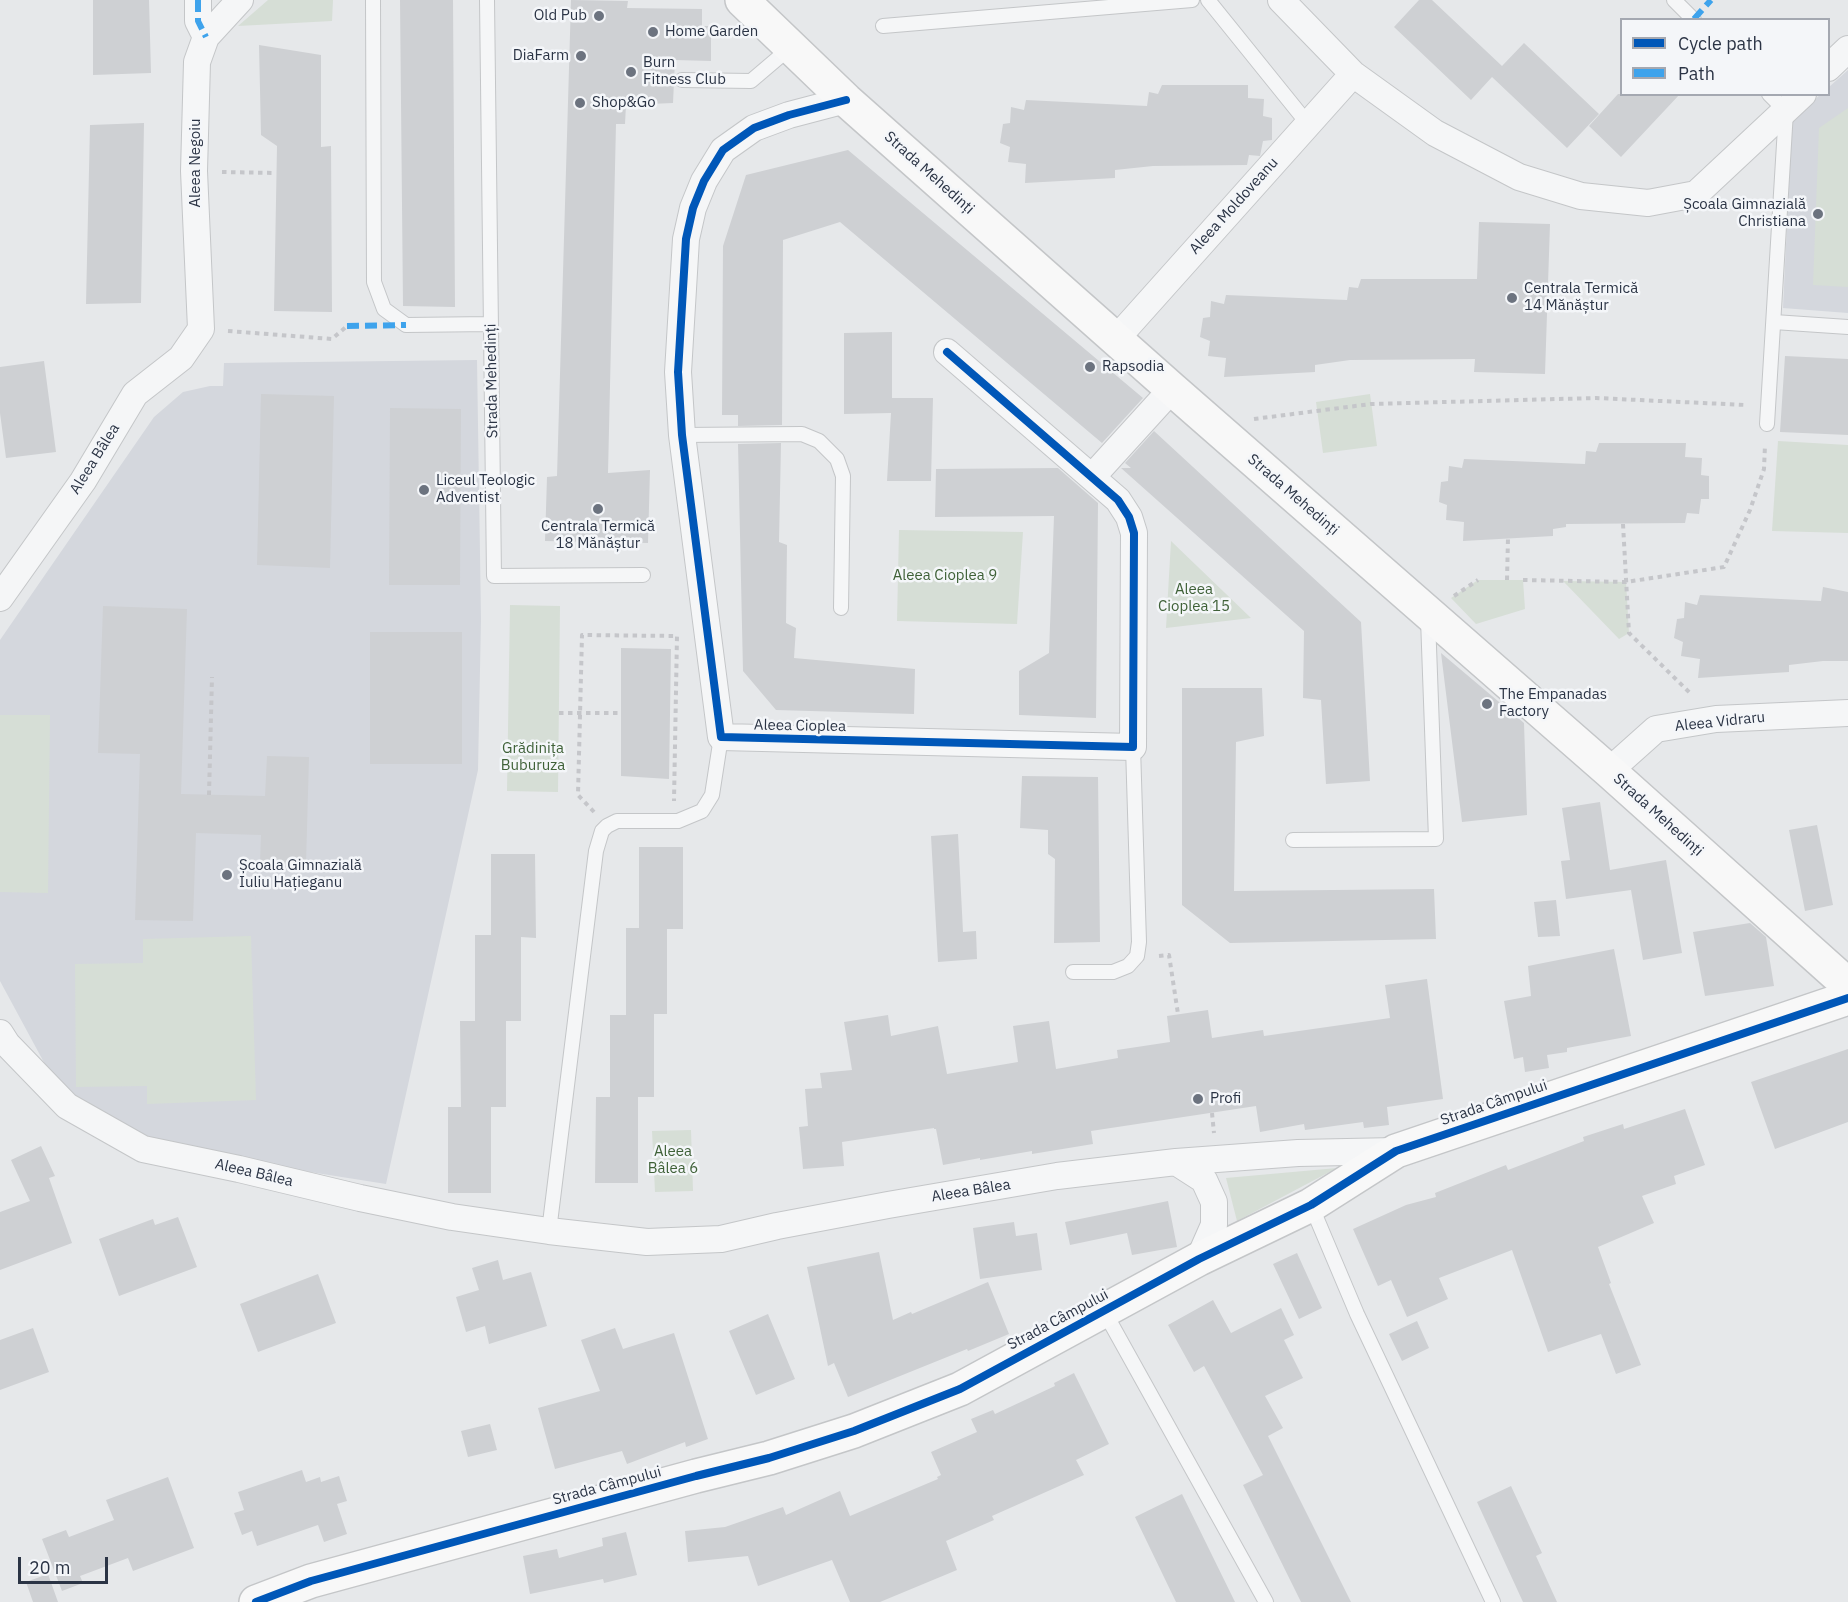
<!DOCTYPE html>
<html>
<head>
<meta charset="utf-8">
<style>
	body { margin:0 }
	#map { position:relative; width:1848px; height:1602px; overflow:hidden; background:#e6e8ea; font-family:"IBM Plex Sans",sans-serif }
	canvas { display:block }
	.legend { position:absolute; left:1620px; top:18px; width:210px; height:78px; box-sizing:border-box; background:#f4f6f9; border:2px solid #a4a8b1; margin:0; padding:8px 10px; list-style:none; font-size:18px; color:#2b3445 }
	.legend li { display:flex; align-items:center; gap:12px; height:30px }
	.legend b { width:30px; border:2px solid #a4a8b1 }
	.scale { position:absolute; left:18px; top:1557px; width:90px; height:27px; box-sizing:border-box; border:3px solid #2b3445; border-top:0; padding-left:8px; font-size:18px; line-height:21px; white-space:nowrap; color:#2b3445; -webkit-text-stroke:4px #f4f6f9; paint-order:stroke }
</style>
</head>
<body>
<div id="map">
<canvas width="1848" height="1602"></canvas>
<ul class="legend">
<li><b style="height:8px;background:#0057b8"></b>Cycle path</li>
<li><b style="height:8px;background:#3ea3ec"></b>Path</li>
</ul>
<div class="scale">20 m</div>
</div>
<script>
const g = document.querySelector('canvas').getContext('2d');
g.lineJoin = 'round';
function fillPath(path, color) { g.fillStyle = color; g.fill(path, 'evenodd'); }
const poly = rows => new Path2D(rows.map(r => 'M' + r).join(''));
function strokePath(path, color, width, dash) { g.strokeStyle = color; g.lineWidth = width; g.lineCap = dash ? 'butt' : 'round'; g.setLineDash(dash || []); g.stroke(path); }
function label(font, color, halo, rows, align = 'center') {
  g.font = font + ' "IBM Plex Sans",sans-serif'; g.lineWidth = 5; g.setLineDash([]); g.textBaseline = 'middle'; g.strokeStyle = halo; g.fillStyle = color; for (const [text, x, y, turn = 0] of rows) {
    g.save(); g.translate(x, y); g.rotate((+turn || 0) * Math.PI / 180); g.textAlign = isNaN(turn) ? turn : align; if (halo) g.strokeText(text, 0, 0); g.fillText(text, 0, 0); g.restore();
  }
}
const built = poly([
	[1848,70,1848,313,1783,308,1792,119,1820,95,1828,94,1829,87],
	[477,360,481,619,478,770,386,1184,152,1147,79,1099,47,1068,0,981,0,640,154,417,183,392,210,386,223,386,224,363]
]);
const green = poly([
	[268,0,333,0,332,21,238,26],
	[1848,108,1848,287,1813,285,1819,128],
	[1370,394,1377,446,1323,453,1316,402],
	[1778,441,1848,445,1848,533,1772,531],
	[899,530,1023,532,1017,624,897,621],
	[1171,541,1251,618,1166,628],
	[1478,580,1523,580,1525,609,1476,624,1451,598],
	[1563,581,1626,582,1629,633,1619,639],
	[510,605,560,606,558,792,507,791],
	[0,715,50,715,48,893,0,892],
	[251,936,256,1100,147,1104,147,1086,76,1087,75,964,143,963,143,939],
	[691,1130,693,1191,655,1192,652,1131],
	[1337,1168,1237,1221,1226,1178]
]);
const building = poly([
	[93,0,149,0,151,73,93,75],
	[400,0,453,0,455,307,403,306],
	[571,0,628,1,627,8,702,9,702,26,711,26,711,61,675,60,673,103,626,105,625,124,616,124,608,473,650,470,648,543,545,541,547,477,557,476],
	[1419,0,1432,0,1502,66,1524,43,1599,114,1567,148,1492,77,1471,100,1394,27],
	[259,45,321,55,321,147,331,146,332,312,274,311,277,146,261,135],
	[1162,85,1248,85,1248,98,1264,99,1263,116,1272,118,1272,140,1263,141,1260,156,1249,155,1247,165,1153,166,1115,170,1115,178,1025,183,1026,164,1008,162,1010,147,1000,143,1003,124,1010,123,1011,107,1024,110,1026,100,1147,106,1149,92,1158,94],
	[1618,94,1680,94,1621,157,1589,126],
	[144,123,141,303,86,304,90,125],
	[848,150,1143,398,1102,443,840,222,783,240,782,425,738,426,738,415,722,415,723,246,746,175],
	[1479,222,1550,224,1545,374,1474,372,1475,359,1350,360,1315,365,1315,372,1224,377,1226,358,1208,356,1210,341,1200,337,1203,318,1210,317,1211,301,1224,304,1226,295,1347,300,1349,287,1358,288,1361,279,1477,279],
	[892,332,892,406,892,398,933,398,931,481,887,481,891,413,844,414,844,333],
	[1785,356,1848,359,1848,435,1780,432],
	[44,361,56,452,6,458,0,413,0,367],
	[261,394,334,396,330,568,257,565],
	[390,408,461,409,460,585,389,585],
	[1154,431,1361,622,1370,781,1326,784,1321,700,1303,698,1304,631,1121,468,1131,468,1125,463],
	[781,443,779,542,787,545,786,623,796,628,794,658,915,669,914,714,776,710,743,671,738,444],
	[1599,443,1686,443,1685,457,1702,458,1701,475,1709,476,1709,499,1701,499,1699,514,1687,513,1685,523,1566,524,1566,527,1553,529,1553,536,1463,541,1464,522,1446,520,1447,505,1439,502,1441,482,1448,481,1449,466,1462,468,1464,459,1585,464,1586,451,1596,452],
	[1058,468,1098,503,1096,718,1019,715,1019,671,1049,653,1054,516,935,517,936,469],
	[1823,587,1848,592,1848,661,1823,661,1789,665,1789,672,1698,678,1700,659,1681,656,1683,642,1674,638,1677,619,1684,618,1685,602,1697,605,1700,595,1821,601],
	[103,606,187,609,181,794,265,796,267,756,309,757,306,864,260,863,261,835,196,833,193,921,135,920,140,754,98,753],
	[370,632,462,632,462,764,370,764],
	[621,648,671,649,669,779,621,776],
	[1441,653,1524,723,1527,815,1462,822],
	[1182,688,1262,688,1264,736,1236,742,1234,891,1434,889,1436,939,1230,943,1182,905],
	[1022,776,1098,777,1100,942,1054,943,1055,859,1048,854,1048,830,1020,828],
	[1600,802,1610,870,1666,860,1682,953,1643,960,1631,890,1566,899,1561,861,1570,860,1562,808],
	[1817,825,1833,905,1805,911,1789,830],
	[958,834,963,932,976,931,977,959,938,962,931,836],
	[639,847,683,847,683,929,667,929,667,1014,654,1014,654,1097,638,1097,638,1183,595,1183,596,1097,610,1097,610,1015,626,1015,626,928,639,928],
	[491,854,535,854,536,938,521,937,521,1021,506,1021,506,1107,491,1107,491,1193,448,1193,448,1107,461,1107,460,1021,475,1021,475,935,491,935],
	[1556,900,1560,936,1538,937,1534,902],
	[1750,923,1766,937,1774,986,1705,996,1693,932],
	[1614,949,1631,1036,1567,1048,1567,1052,1547,1055,1549,1068,1525,1072,1523,1057,1514,1059,1504,1001,1531,996,1528,966],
	[1427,979,1443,1099,1387,1107,1389,1125,1364,1128,1363,1122,1305,1130,1304,1124,1260,1132,1256,1106,1091,1131,1093,1144,1032,1154,1032,1151,980,1160,980,1158,943,1165,936,1129,934,1129,934,1128,842,1142,844,1166,803,1169,799,1127,808,1126,805,1089,822,1088,820,1073,852,1070,844,1022,888,1015,891,1036,938,1026,947,1074,1018,1062,1013,1026,1049,1021,1056,1069,1118,1058,1117,1050,1170,1042,1167,1016,1208,1010,1212,1038,1263,1030,1264,1036,1390,1018,1385,985],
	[1848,1049,1848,1122,1775,1149,1751,1082],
	[1685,1109,1705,1165,1674,1176,1676,1184,1642,1196,1654,1223,1598,1247,1611,1283,1609,1284,1641,1365,1616,1374,1601,1334,1548,1352,1512,1250,1439,1278,1448,1299,1407,1317,1391,1280,1378,1286,1353,1229,1406,1205,1436,1197,1435,1193,1506,1165,1508,1170,1584,1141,1583,1137,1623,1124,1624,1129],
	[41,1146,55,1176,49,1178,72,1243,0,1270,0,1212,30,1201,11,1160],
	[1168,1201,1177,1247,1132,1255,1127,1233,1070,1245,1065,1222],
	[178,1217,197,1267,119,1296,99,1239,153,1219,155,1225],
	[1014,1222,1016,1236,1037,1233,1042,1270,980,1279,973,1228],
	[879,1252,893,1320,911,1312,912,1314,988,1282,1009,1334,968,1351,967,1349,848,1397,834,1363,828,1366,807,1267],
	[1297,1253,1322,1308,1299,1319,1273,1264],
	[498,1260,503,1280,531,1272,547,1326,489,1344,485,1326,466,1332,456,1297,479,1290,472,1268],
	[318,1274,336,1323,258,1352,240,1304],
	[1213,1300,1231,1333,1281,1308,1294,1335,1284,1340,1303,1378,1265,1396,1283,1428,1268,1436,1351,1602,1301,1602,1243,1485,1263,1475,1204,1366,1194,1372,1168,1325],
	[768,1314,795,1379,756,1395,729,1331],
	[1417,1321,1429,1348,1402,1361,1389,1334],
	[33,1328,49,1372,0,1390,0,1340],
	[615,1328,623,1349,674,1333,708,1439,686,1447,685,1442,627,1464,622,1451,555,1469,538,1408,600,1391,581,1340],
	[1074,1373,1109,1444,1076,1460,1084,1475,992,1516,994,1520,946,1541,957,1570,880,1602,850,1602,832,1560,758,1586,748,1556,688,1562,685,1531,725,1527,783,1507,786,1515,840,1491,850,1516,938,1479,937,1477,941,1475,931,1452,977,1432,971,1419,993,1410,995,1414,1055,1386,1054,1383],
	[490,1424,497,1450,468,1457,461,1431],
	[302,1470,306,1482,320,1477,321,1482,339,1476,347,1501,337,1504,347,1534,324,1542,318,1525,257,1546,252,1531,242,1535,234,1513,244,1510,238,1492],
	[168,1477,194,1548,133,1571,128,1558,80,1576,83,1583,62,1591,42,1539,66,1530,69,1537,114,1520,106,1500],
	[1511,1486,1542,1553,1536,1556,1557,1602,1523,1602,1477,1502],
	[1182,1494,1235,1602,1176,1602,1135,1517],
	[626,1532,637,1575,604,1583,603,1579,530,1594,523,1556,557,1549,559,1558,603,1546,602,1538],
	[48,1574,58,1602,33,1602,26,1582]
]);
const path = poly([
	[222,172,275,173],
	[228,331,332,339,347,326],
	[1254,419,1371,404,1596,398,1746,405],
	[1623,524,1629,633,1692,695],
	[1507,580,1508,538],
	[1523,580,1626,582,1724,567,1750,510,1764,469,1765,445],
	[1454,596,1478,580],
	[559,713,621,713],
	[209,795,212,677],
	[594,812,578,795,582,635,677,636,674,801],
	[1159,956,1169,955,1178,1014],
	[1212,1113,1214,1133]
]);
const lane = poly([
	[373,0,374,282,384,309,406,325,491,324],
	[487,0,494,576,643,575],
	[1208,0,1308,124],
	[1674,0,1694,20],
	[883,26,1192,0],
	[682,80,751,81,791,47],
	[1774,322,1848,327],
	[1767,424,1786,111,1769,94],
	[682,435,802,434,819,441,837,459,843,476,841,608],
	[1293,840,1436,839,1428,619],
	[1073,972,1113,972,1128,966,1137,956,1139,942,1133,747],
	[1311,1205,1357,1314,1493,1602],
	[549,1231,596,851,602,831,607,826,617,821,678,821,702,811,712,795,721,737],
	[1104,1311,1266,1602]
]);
const street = poly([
	[198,0,198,21,206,37],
	[1281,0,1353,74,1435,133,1519,177,1581,196,1648,203,1696,194,1803,94],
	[1828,68,1848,49],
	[846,100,789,115,754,128,723,150,704,181,693,208,686,239,678,372,682,435,721,737,1133,747,1134,533,1129,517,1118,500,947,352],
	[1116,339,1353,74],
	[1092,477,1172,389],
	[0,598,83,481,135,394,181,358,201,329,194,171,197,62,206,37,240,0],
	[1609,771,1656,729,1716,719,1848,713],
	[0,1033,7,1044,67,1106,143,1149,239,1169,360,1198,452,1217,549,1231,647,1242,721,1239,777,1226,888,1205,1057,1176,1176,1162,1298,1153,1396,1151],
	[1176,1162,1204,1180,1214,1202,1214,1225,1199,1259]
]);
const secondary = poly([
	[742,0,846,100,1172,389,1609,771,1848,985],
	[256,1602,311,1581,696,1476,769,1458,854,1431,960,1389,1199,1259,1311,1205,1396,1151,1848,998]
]);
const quiet = poly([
	[198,0,198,21,206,37],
	[1694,19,1711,0],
	[347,326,406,325]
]);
const cycleway = poly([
	[846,100,789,115,754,128,723,150,704,181,693,208,686,239,678,372,682,435,721,737,1133,747,1134,533,1129,517,1118,500,947,352],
	[256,1602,311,1581,696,1476,769,1458,854,1431,960,1389,1199,1259,1311,1205,1396,1151,1848,998]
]);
const markers = [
	[599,16,6,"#6c737f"],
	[653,32,6,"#6c737f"],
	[581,56,6,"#6c737f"],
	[631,72,6,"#6c737f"],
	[580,103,6,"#6c737f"],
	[1818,214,6,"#6c737f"],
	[1512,298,6,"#6c737f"],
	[1090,367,6,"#6c737f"],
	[424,490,6,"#6c737f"],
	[598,509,6,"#6c737f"],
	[1487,704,6,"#6c737f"],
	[227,875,6,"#6c737f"],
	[1198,1099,6,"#6c737f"]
];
const poiNames = [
	["Old Pub",587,16,"right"],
	["Home Garden",665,32],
	["DiaFarm",569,56,"right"],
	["Burn",643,63],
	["Fitness Club",643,80],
	["Shop&Go",592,103],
	["Școala Gimnazială",1806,205,"right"],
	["Christiana",1806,222,"right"],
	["Centrala Termică",1524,289],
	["14 Mănăștur",1524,306],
	["Rapsodia",1102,367],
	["Liceul Teologic",436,481],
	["Adventist",436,498],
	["Centrala Termică",598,527,"center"],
	["18 Mănăștur",598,544,"center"],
	["The Empanadas",1499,695],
	["Factory",1499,712],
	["Școala Gimnazială",239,866],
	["Iuliu Hațieganu",239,883],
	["Profi",1210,1099]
];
const streetNames = [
	["Aleea Negoiu",196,163,-90],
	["Strada Mehedinți",929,173,42],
	["Aleea Moldoveanu",1234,206,-48],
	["Strada Mehedinți",492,381,-91],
	["Aleea Bâlea",95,459,-58],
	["Strada Mehedinți",1293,495,41],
	["Aleea Vidraru",1720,722,-6],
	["Aleea Cioplea",800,726,1],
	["Strada Mehedinți",1658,815,42],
	["Strada Câmpului",1494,1103,-19],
	["Aleea Bâlea",254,1173,13],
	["Aleea Bâlea",971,1191,-9],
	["Strada Câmpului",1058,1320,-28],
	["Strada Câmpului",607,1486,-15]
];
const parkNames = [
	["Aleea Cioplea 9",945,576],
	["Aleea",1194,590],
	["Cioplea 15",1194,607],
	["Grădinița",533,749],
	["Buburuza",533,766],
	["Aleea",673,1152],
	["Bâlea 6",673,1169]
];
fillPath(built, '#d4d7dd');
fillPath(green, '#d6ded6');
fillPath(building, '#ced0d3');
strokePath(lane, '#c4c6c8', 16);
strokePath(street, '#c4c6c8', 28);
strokePath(secondary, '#c4c6c8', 36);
strokePath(path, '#c5c6ca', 4, [4.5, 4.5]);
strokePath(lane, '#f5f6f7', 14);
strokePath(street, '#f5f6f7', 26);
strokePath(secondary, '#f8f8f8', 33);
strokePath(quiet, '#3ea3ec', 6, [12, 6]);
strokePath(cycleway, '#0057b8', 8);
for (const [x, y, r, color] of markers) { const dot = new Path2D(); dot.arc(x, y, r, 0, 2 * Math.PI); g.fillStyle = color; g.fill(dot); strokePath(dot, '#f4f6f9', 2); }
label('15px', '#2b3445', '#f4f6f9', poiNames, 'left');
label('15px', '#2b3445', '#f4f6f9', streetNames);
label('15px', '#3f6138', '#f4f6f9', parkNames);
</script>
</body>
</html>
